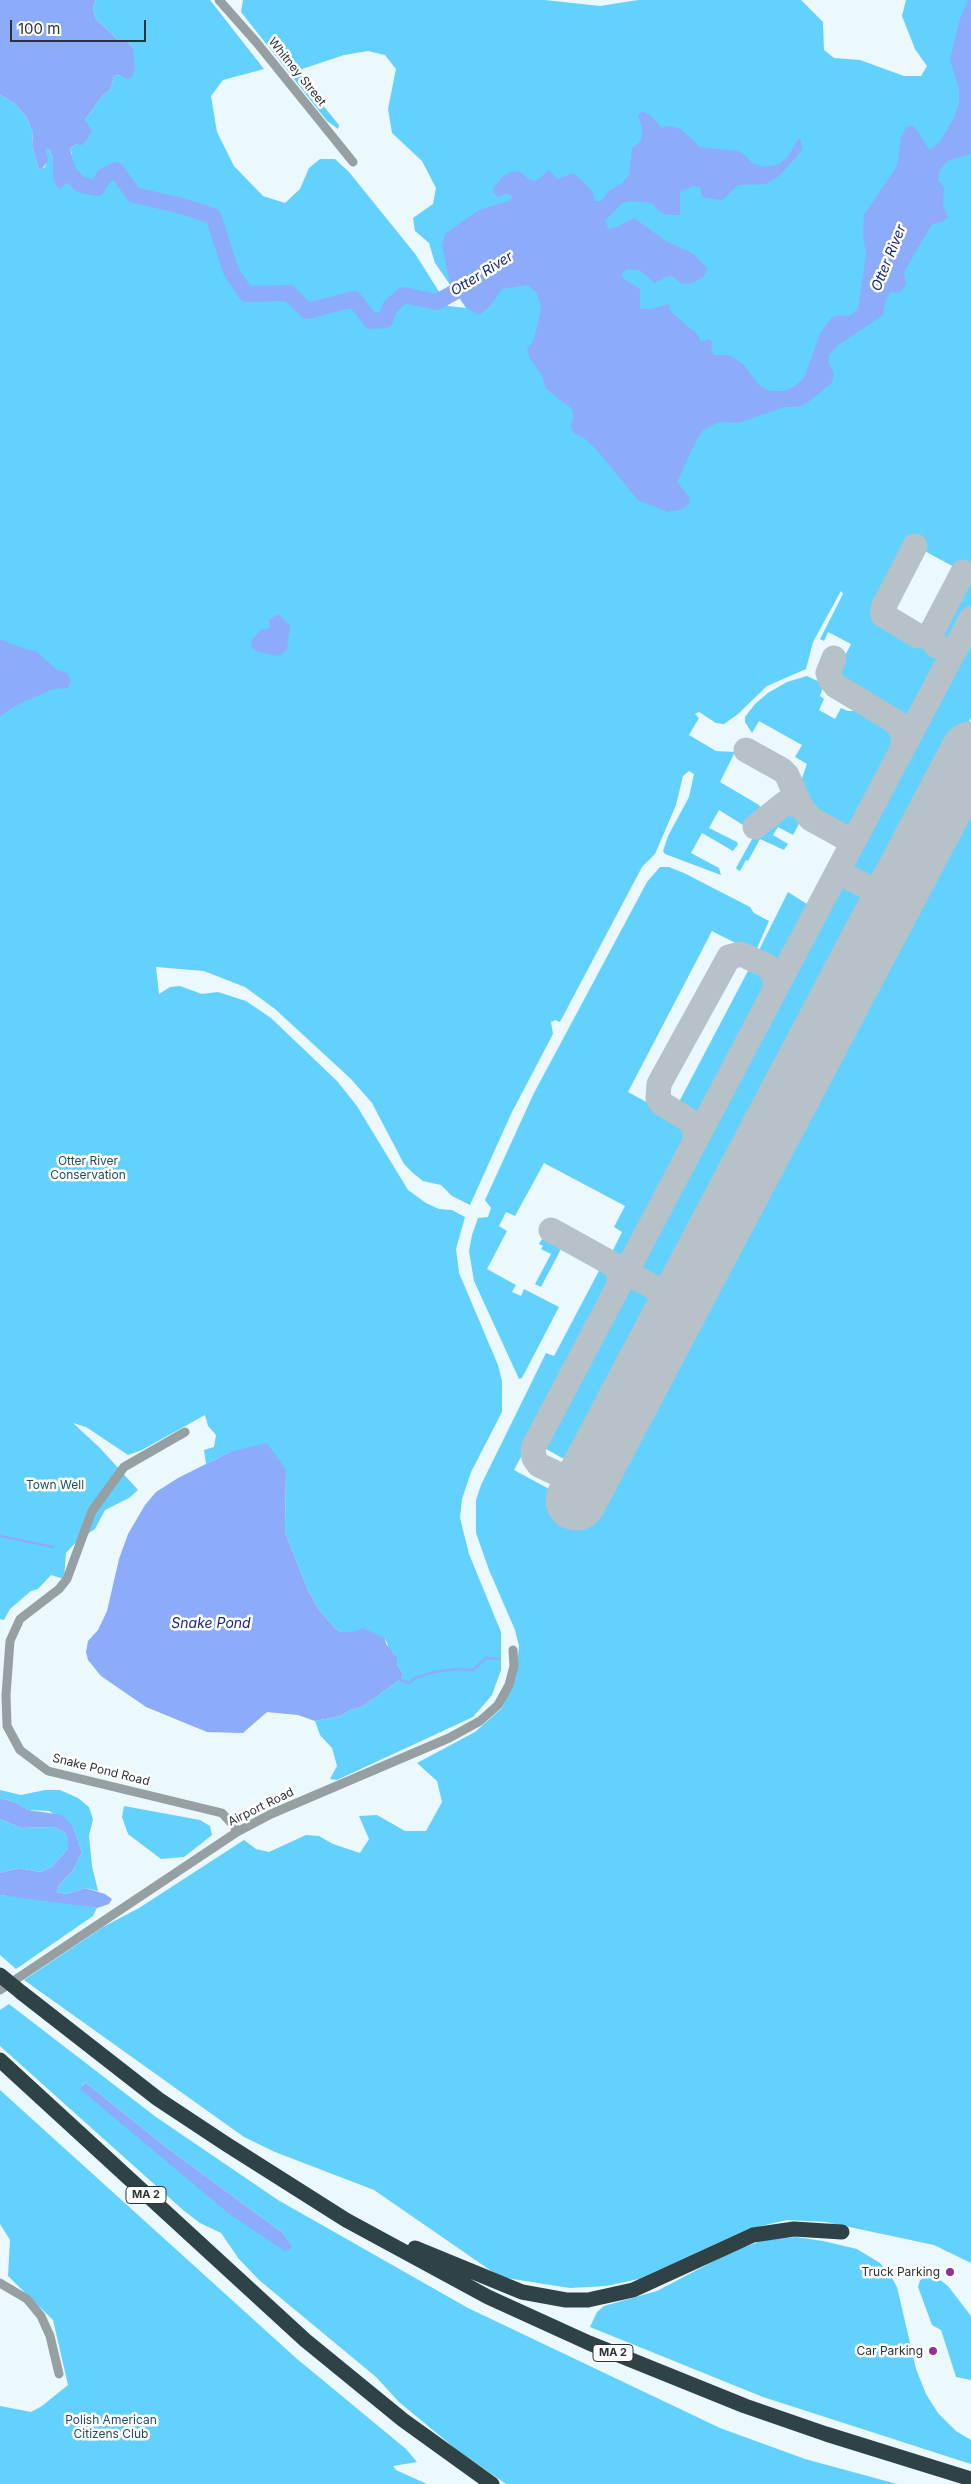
<!DOCTYPE html>
<html>
<head>
<meta charset="utf-8">
<style>
	body { margin:0 }
	#map { position:relative; width:971px; height:2484px; overflow:hidden; background:#ebf8fe; font-family:Inter,sans-serif }
	canvas { display:block }
	.scale { position:absolute; left:10px; top:20px; width:136px; height:22px; box-sizing:border-box; border:2px solid #2b3337; border-top:0; padding-left:6px; font-size:15px; line-height:18px; white-space:nowrap; color:#2b3337; -webkit-text-stroke:4px #fff; paint-order:stroke }
</style>
</head>
<body>
<div id="map">
<canvas width="971" height="2484"></canvas>
<div class="scale">100 m</div>
</div>
<script>
const g = document.querySelector('canvas').getContext('2d');
g.lineJoin = 'round';
function fillPath(path, color) { g.fillStyle = color; g.fill(path, 'evenodd'); }
const poly = rows => new Path2D(rows.map(r => 'M' + r).join(''));
function strokePath(path, color, width, dash) { g.strokeStyle = color; g.lineWidth = width; g.lineCap = dash ? 'butt' : 'round'; g.setLineDash(dash || []); g.stroke(path); }
function label(font, color, halo, rows, align = 'center') {
  g.font = font + ' Inter,sans-serif'; g.lineWidth = 5; g.setLineDash([]); g.textBaseline = 'middle'; g.strokeStyle = halo; g.fillStyle = color; for (const [text, x, y, turn = 0] of rows) {
    g.save(); g.translate(x, y); g.rotate((+turn || 0) * Math.PI / 180); g.textAlign = isNaN(turn) ? turn : align; if (halo) g.strokeText(text, 0, 0); g.fillText(text, 0, 0); g.restore();
  }
}
const green = poly([
	[96,0,210,0,264,69,223,80,211,96,217,132,234,166,263,196,285,203,300,189,309,168,320,159,335,159,349,172,416,255,448,306,466,308,435,263,429,243,415,231,413,218,433,204,436,188,422,161,392,133,388,109,396,69,385,55,368,51,344,55,299,70,307,86,339,125,338,129,327,121,241,12,243,0,545,0,600,6,638,0,801,0,823,22,824,50,834,58,860,60,904,76,921,76,927,66,915,49,902,16,906,0,971,0,971,608,963,624,948,642,938,636,945,616,967,574,910,543,879,604,877,613,885,624,923,644,940,658,934,678,915,712,910,716,896,716,855,693,841,681,838,675,839,668,851,644,828,632,824,641,820,639,843,594,841,591,813,642,806,669,767,686,738,714,724,724,716,723,699,712,695,714,699,718,689,735,716,751,735,752,720,782,759,805,764,814,748,828,719,810,709,828,737,842,738,844,733,851,702,833,691,853,719,868,721,875,665,854,663,851,668,836,689,797,694,774,689,771,683,776,676,805,655,854,642,867,560,1022,555,1020,551,1022,553,1034,512,1112,470,1205,452,1196,441,1185,423,1181,414,1174,404,1164,372,1103,351,1079,275,1009,245,987,204,971,156,967,159,994,170,987,180,986,202,994,218,992,246,1001,271,1018,337,1081,357,1106,408,1190,426,1203,439,1209,452,1210,465,1217,456,1249,459,1273,498,1365,502,1381,502,1412,471,1472,462,1499,460,1518,469,1554,501,1632,501,1670,492,1695,473,1717,337,1780,330,1779,337,1766,332,1748,320,1735,315,1721,341,1716,350,1710,362,1707,401,1679,403,1674,397,1664,394,1653,389,1649,385,1638,341,1632,336,1629,320,1611,308,1590,285,1532,286,1470,230,1452,206,1464,204,1450,214,1447,216,1435,208,1426,205,1415,142,1450,128,1455,86,1427,73,1423,100,1448,138,1490,129,1498,105,1510,95,1529,79,1539,66,1553,64,1579,51,1575,38,1589,31,1591,10,1609,4,1620,0,1619,0,95,14,103,25,115,33,132,32,146,39,170,45,167,47,161,46,150,49,149,53,158,53,178,72,154,70,148,77,144,87,126,85,120,103,95,110,90,114,76,121,75,133,48,128,42,118,40,95,18,93,7],
	[971,630,971,718,891,869,879,878,866,877,846,867],
	[807,676,824,684,820,696,824,699,819,710,835,719,841,708,848,711,869,711,892,723,899,733,899,744,860,817,842,828,806,809,800,784,807,764,795,757,802,745,759,721,752,733,745,722,745,717,755,704,768,693,787,682],
	[971,785,971,2263,934,2245,826,2222,787,2220,748,2229,639,2279,606,2286,570,2288,500,2277,374,2190,275,2152,244,2137,24,1980,103,1927,139,1908,244,1840,256,1849,269,1852,306,1835,319,1836,333,1844,360,1853,369,1839,359,1816,377,1815,405,1831,426,1831,442,1802,437,1781,417,1763,475,1732,502,1708,516,1677,519,1646,515,1630,489,1570,476,1533,476,1500,481,1485,546,1353,554,1356,601,1267,606,1269,612,1280,608,1293,514,1470,588,1510],
	[787,814,802,818,793,835,778,827,773,835,788,844,784,850,760,839,748,861,746,860,740,871,738,870,736,868,756,832],
	[660,867,669,867,684,873,750,907,754,913,769,921,755,953,712,931,628,1092,681,1121,689,1131,686,1145,629,1252,618,1258,610,1256,622,1232,614,1227,625,1206,544,1163,515,1216,506,1212,499,1226,507,1231,487,1269,516,1285,512,1292,521,1296,524,1289,559,1307,522,1378,519,1379,474,1281,469,1251,472,1235,478,1218,488,1217,491,1208,485,1200,534,1093,647,882],
	[839,881,862,895,866,904,865,918,678,1272,670,1281,662,1282,634,1269],
	[788,892,807,904,810,911,785,957,774,962,770,961,757,954],
	[754,966,768,974,769,986,767,993,707,1108,696,1114,687,1112,680,1107,680,1100,749,969],
	[542,1239,561,1249,541,1287,535,1284,551,1254,541,1249,543,1246,539,1244],
	[628,1280,653,1293,657,1298,659,1309,584,1451,572,1458,562,1458,546,1449,542,1444,543,1438],
	[0,1790,21,1795,45,1790,60,1790,78,1798,89,1807,93,1819,89,1836,92,1866,98,1891,85,1888,67,1894,57,1892,59,1885,73,1871,82,1852,73,1827,49,1811,28,1810,17,1803,0,1798],
	[124,1806,200,1820,210,1826,212,1835,184,1857,161,1859,128,1834,122,1817],
	[0,1819,21,1828,54,1827,64,1832,68,1839,68,1848,52,1867,40,1872,19,1868,0,1873],
	[0,1895,41,1899,97,1908,93,1916,16,1969,0,1955],
	[9,2004,156,2117,278,2200,468,2308,720,2428,805,2459,897,2484,506,2484,457,2450,399,2402,376,2377,259,2280,239,2259,221,2233,200,2223,183,2210,0,2046,0,2010],
	[85,2082,166,2147,283,2233,292,2248,82,2085],
	[0,2090,296,2358,406,2449,417,2462,393,2466,396,2470,427,2484,0,2484,0,2406,31,2412,42,2406,68,2385,53,2320,8,2276,10,2240,0,2224],
	[796,2237,823,2241,857,2249,880,2263,891,2276,897,2287,916,2369,926,2394,938,2413,956,2431,971,2440,971,2464,763,2397,590,2327,597,2312,604,2306,657,2291,733,2251,764,2240],
	[932,2274,948,2286,971,2316,971,2380,956,2377,941,2330,932,2325,918,2287,920,2280]
]);
const water = poly([
	[0,0,96,0,93,7,95,18,118,40,128,42,133,48,135,70,131,78,127,79,121,75,114,76,110,90,103,95,85,120,92,131,83,145,77,144,70,148,74,165,69,180,60,189,57,187,53,178,53,158,49,149,46,150,48,161,42,169,39,170,32,146,33,132,25,115,14,103,0,95],
	[968,0,971,0,971,154,947,161,939,172,938,180,944,187,943,206,948,217,942,222,932,224,904,272,906,285,899,293,890,292,885,302,883,315,838,345,829,355,829,364,834,373,832,383,808,402,798,407,785,407,738,423,719,422,703,430,695,443,677,482,689,497,690,503,680,510,668,512,638,500,595,448,584,438,574,433,570,426,574,417,572,409,546,389,542,376,530,358,527,350,534,339,541,308,537,293,528,285,502,289,491,305,480,315,467,308,450,284,442,246,445,234,479,210,511,200,512,196,506,193,498,197,493,193,494,187,503,176,511,172,519,171,530,180,536,181,549,170,557,179,574,173,592,191,595,201,601,201,610,190,621,184,629,175,632,148,641,141,642,126,638,116,642,111,650,115,662,128,669,126,681,129,700,147,738,151,747,157,752,163,763,167,779,164,788,156,800,137,802,149,797,156,779,176,766,184,738,185,722,200,702,197,700,187,693,186,680,192,680,215,667,215,659,211,652,203,632,201,622,203,605,221,609,229,617,227,634,218,666,241,692,253,708,269,703,277,693,283,682,284,672,276,666,277,655,283,639,270,627,269,621,274,624,279,640,289,640,309,651,309,669,304,670,311,698,335,701,342,709,339,713,343,711,350,714,355,730,355,744,365,759,385,770,391,784,391,792,388,804,378,821,332,831,318,839,315,850,316,858,308,866,255,863,234,864,215,897,166,901,137,906,127,914,126,930,150,941,140,953,119,959,104,959,89,950,59,960,19],
	[278,614,290,626,287,650,278,656,259,652,252,648,251,641,261,630,270,628,269,620],
	[0,639,22,648,36,651,57,670,67,673,71,681,68,688,53,689,17,705,0,716],
	[267,1443,286,1470,285,1532,308,1590,320,1611,336,1629,341,1632,353,1632,363,1628,385,1638,386,1644,397,1657,397,1664,403,1674,401,1679,362,1707,350,1710,341,1716,315,1721,298,1715,267,1712,243,1733,207,1732,146,1707,101,1676,88,1660,86,1652,88,1641,98,1630,107,1611,119,1559,128,1534,145,1505,156,1492,178,1478,230,1452],
	[0,1798,17,1803,28,1810,62,1815,73,1827,82,1852,73,1871,59,1885,57,1892,67,1894,85,1888,105,1894,112,1899,109,1904,97,1908,0,1895,0,1873,19,1868,40,1872,52,1867,68,1848,68,1839,64,1832,54,1827,21,1828,0,1819],
	[85,2082,166,2147,283,2233,292,2247,290,2250,285,2251,228,2213,80,2089]
]);
const stream = poly([
	[0,1536,53,1547],
	[400,1680,409,1683,415,1678,434,1672,457,1669,473,1670,486,1658,499,1659]
]);
const river = poly([
	[61,154,70,174,81,185,97,188,104,176,116,170,134,195,178,205,213,216,231,271,246,294,289,293,307,311,354,299,371,321,385,320,390,307,403,295,437,302,474,281]
]);
const taxiway = poly([
	[915,546,883,608,883,615,918,636,926,636,931,633],
	[937,646,931,639,931,633,963,572],
	[834,658,828,673,830,679,836,686,896,722,903,734,903,748],
	[746,750,782,770,787,775,800,805,811,819,853,842],
	[755,827,785,803,800,805],
	[835,877,844,875,875,891,882,900,884,916],
	[875,891,890,892,901,884],
	[695,1142,695,1130,690,1121,661,1103,658,1098,659,1084,729,957,741,954,767,966,774,975,776,988],
	[551,1230,614,1265,619,1274,619,1284],
	[626,1272,668,1295,672,1305,670,1321],
	[663,1291,678,1292,692,1280],
	[595,1464,580,1473,564,1477,539,1465,534,1458,533,1448,971,619]
]);
const runway = poly([
	[576,1500,971,752]
]);
const street = poly([
	[219,0,257,43,353,162],
	[185,1432,124,1467,92,1511,67,1579,59,1589,20,1619,10,1641,6,1695,7,1726,20,1750,48,1771,222,1813,234,1826,237,1832],
	[0,1990,237,1832,271,1814,449,1738,480,1721,498,1705,509,1685,514,1666,513,1650],
	[0,2283,27,2299,41,2316,50,2336,59,2374]
]);
const highway = poly([
	[22,1993,158,2099,226,2144,346,2220,488,2297,589,2343,745,2406,826,2434,971,2479],
	[0,2060,305,2340,403,2420,492,2484],
	[415,2248,522,2292,566,2300,588,2300,633,2290,753,2235,794,2229,842,2232]
]);
const highwayBridge = poly([
	[0,1975,22,1993]
]);
const markers = [
	[950,2272,5,"#962f93"],
	[933,2351,5,"#962f93"]
];
const shields = [
	[146,2195,40],
	[613,2353,40]
];
const shieldNames = [
	["MA 2",146,2195],
	["MA 2",613,2353]
];
const streetNames = [
	["Whitney Street",297,72,51],
	["Snake Pond Road",101,1770,14],
	["Airport Road",261,1807,-26]
];
const parkNames = [
	["Otter River",88,1161],
	["Conservation",88,1175],
	["Town Well",55,1485],
	["Polish American",111,2420],
	["Citizens Club",111,2434]
];
const poiNames = [
	["Truck Parking",940,2272],
	["Car Parking",923,2351]
];
const waterNames = [
	["Otter River",889,258,-68],
	["Otter River",482,274,-32],
	["Snake Pond",211,1624]
];
fillPath(green, '#62d1fd');
fillPath(water, '#8dabfb');
strokePath(stream, '#8dabfb', 2.5);
strokePath(river, '#8dabfb', 16);
strokePath(taxiway, '#b6c2c8', 25);
strokePath(runway, '#b6c2c8', 61);
strokePath(street, '#96a0a2', 9);
strokePath(highway, '#2f4346', 15);
strokePath(highwayBridge, '#2f4346', 15);
for (const [x, y, r, color] of markers) { const dot = new Path2D(); dot.arc(x, y, r, 0, 2 * Math.PI); g.fillStyle = color; g.fill(dot); strokePath(dot, '#fff', 2); }
for (const [x, y, w] of shields) { const box = new Path2D(); box.roundRect(x - w / 2, y - 8.5, w, 17, 4); g.fillStyle = '#fff'; g.fill(box); strokePath(box, '#2b3337', 1); }
label('bold 11px', '#2b3337', null, shieldNames);
label('12px', '#2b3337', '#fff', streetNames);
label('12px', '#1d4d60', '#fff', parkNames);
label('12px', '#2b3337', '#fff', poiNames, 'right');
label('italic 14px', '#162781', '#fff', waterNames);
</script>
</body>
</html>
